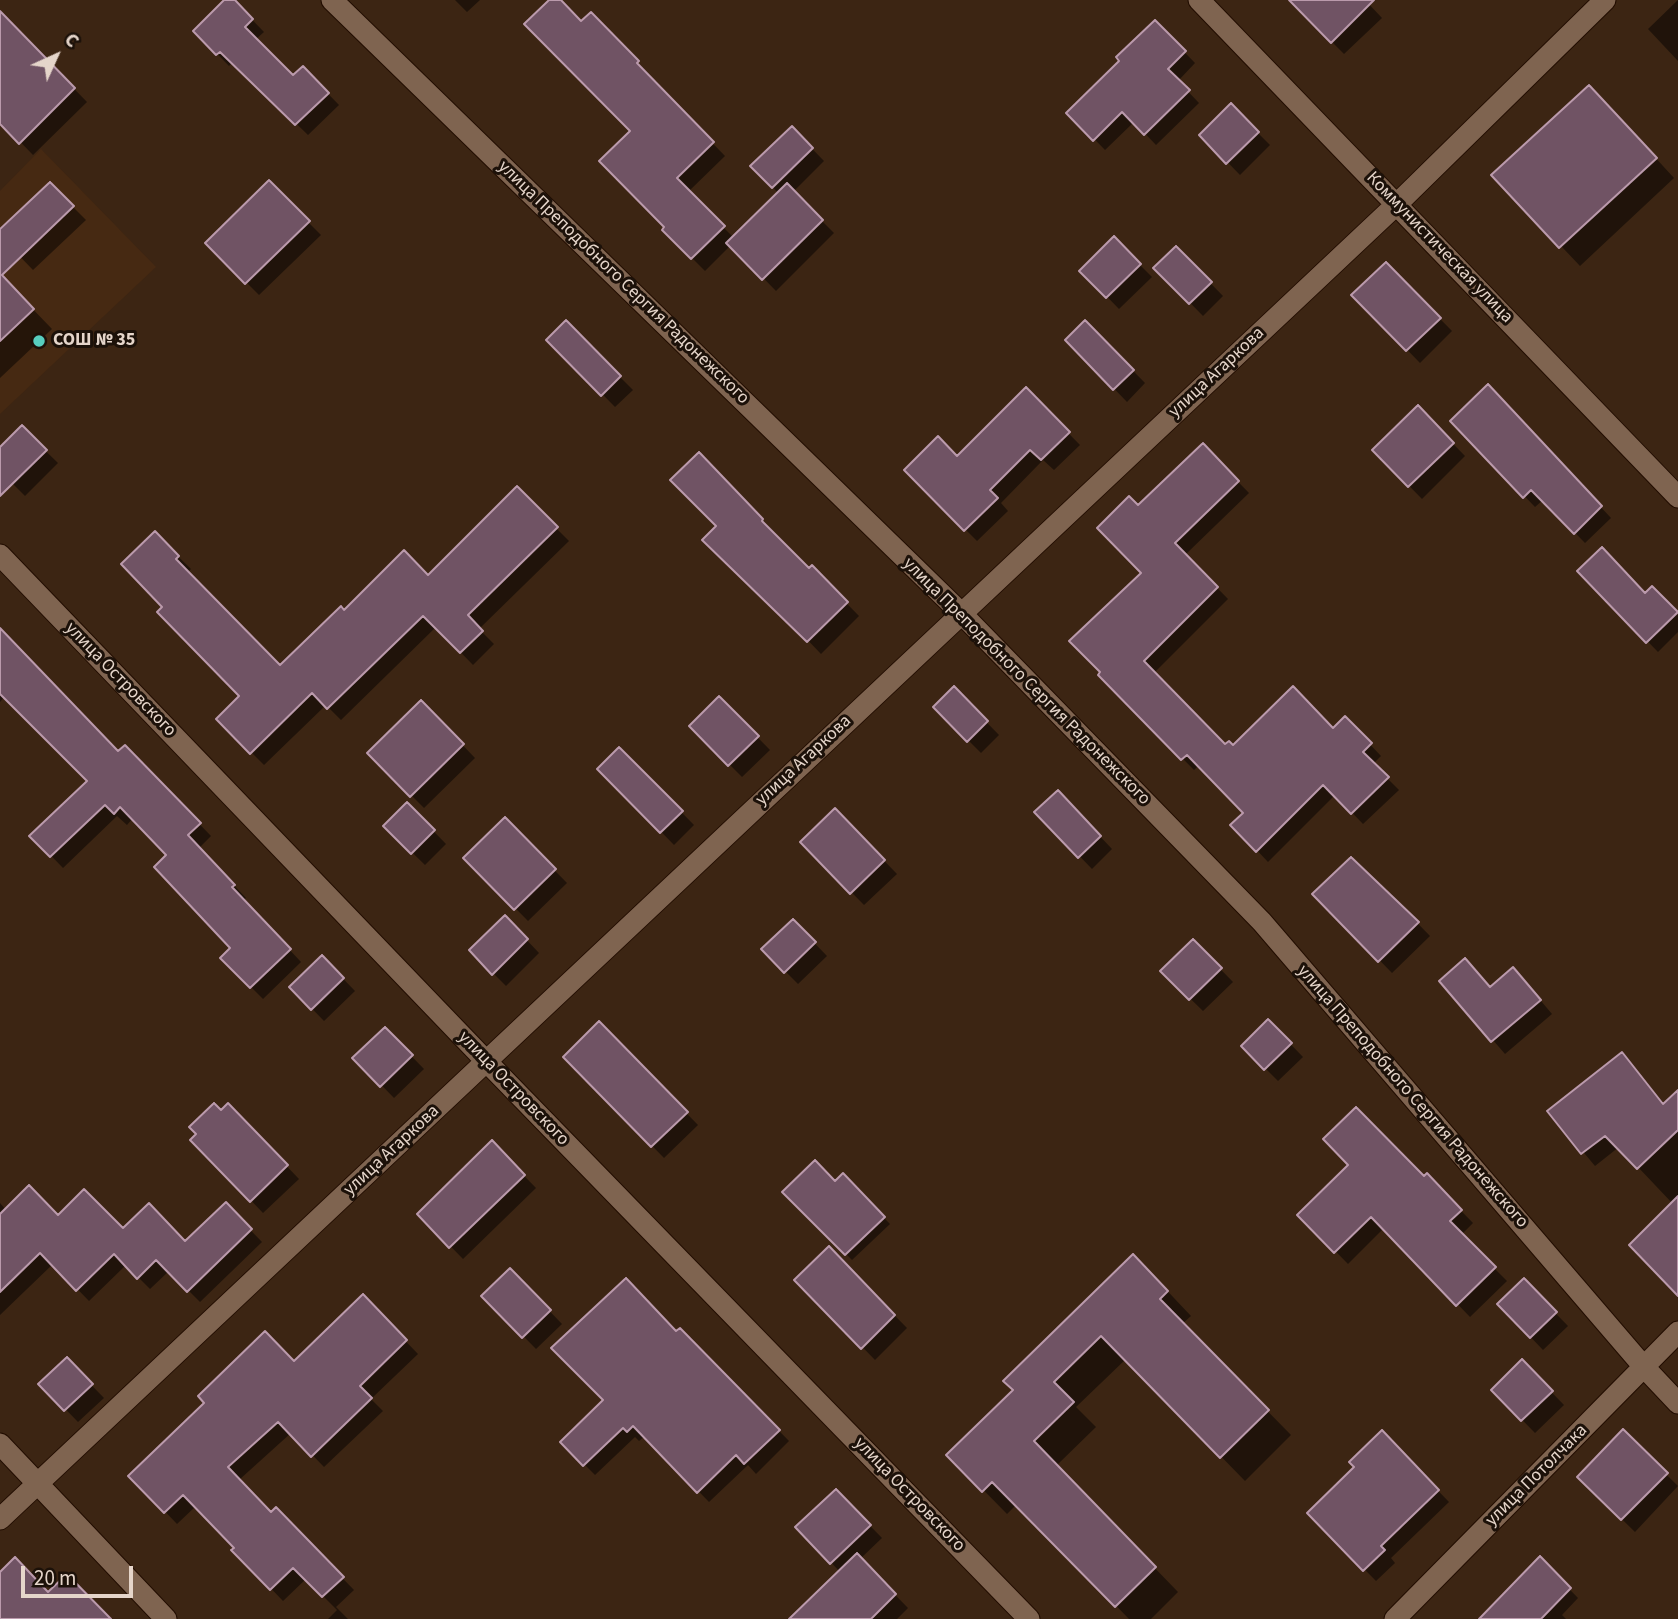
<!DOCTYPE html>
<html>
<head>
<meta charset="utf-8">
<style>
	body { margin:0 }
	#map { position:relative; width:1678px; height:1619px; overflow:hidden; background:#3c2513; font-family:"Source Sans 3",sans-serif }
	canvas { display:block }
	.north { position:absolute; left:21px; top:21px; width:70px; height:70px; -webkit-text-stroke:5px #1c1109; paint-order:stroke; rotate:45deg; font-size:19px; font-weight:700; line-height:28px; text-align:center; color:#e5d5ca }
	.north::after { content:''; display:block; margin:auto; width:24px; height:32px; background:#e5d5ca; clip-path:polygon(50% 0,100% 100%,50% 72%,0 100%) }
	.scale { position:absolute; left:21px; top:1566px; width:112px; height:32px; box-sizing:border-box; border:4px solid #e5d5ca; border-top:0; padding-left:9px; font-size:21px; line-height:24px; white-space:nowrap; color:#e5d5ca; -webkit-text-stroke:5px #1c1109; paint-order:stroke }
</style>
</head>
<body>
<div id="map">
<canvas width="1678" height="1619"></canvas>
<div class="north">С</div>
<div class="scale">20 m</div>
</div>
<script>
const g = document.querySelector('canvas').getContext('2d');
g.lineJoin = 'round';
function fillPath(path, color) { g.fillStyle = color; g.fill(path, 'evenodd'); }
const poly = rows => new Path2D(rows.map(r => 'M' + r).join(''));
function strokePath(path, color, width, dash) { g.strokeStyle = color; g.lineWidth = width; g.lineCap = dash ? 'butt' : 'round'; g.setLineDash(dash || []); g.stroke(path); }
function label(font, color, halo, rows, align = 'center') {
  g.font = font + ' "Source Sans 3",sans-serif'; g.lineWidth = 6; g.setLineDash([]); g.textBaseline = 'middle'; g.strokeStyle = halo; g.fillStyle = color; for (const [text, x, y, turn = 0] of rows) {
    g.save(); g.translate(x, y); g.rotate((+turn || 0) * Math.PI / 180); g.textAlign = isNaN(turn) ? turn : align; if (halo) g.strokeText(text, 0, 0); g.fillText(text, 0, 0); g.restore();
  }
}
const built = poly([
	[41,149,156,267,0,414,0,191]
]);
const shadow = poly([
	[227,0,233,0,264,32,255,40,293,78,303,68,339,105,308,135,233,62,229,66,195,31],
	[455,0,480,0,467,12],
	[551,0,559,0,582,23,591,14,650,75,648,77,725,156,688,192,734,238,779,194,753,166,792,128,824,161,793,192,834,233,776,291,731,245,705,271,664,230,667,227,632,131],
	[1301,0,1365,0,1382,18,1344,54,1303,13],
	[1678,0,1678,61,1648,29],
	[0,13,87,102,33,155,0,121],
	[1155,22,1195,63,1178,81,1199,103,1156,145,1134,122,1105,150,1069,113,1122,61],
	[1231,106,1270,145,1240,175,1201,135],
	[1608,106,1674,178,1580,266,1494,175],
	[269,183,321,235,259,295,207,243],
	[50,184,86,220,33,270,0,236,0,231],
	[1114,239,1152,277,1119,309,1082,271],
	[1176,248,1223,296,1203,316,1156,268],
	[1386,264,1452,331,1420,363,1354,295],
	[0,275,52,329,0,378],
	[1085,322,1145,383,1127,402,1067,340],
	[566,323,633,390,615,407,549,340],
	[1026,390,1080,445,1054,470,1043,460,1001,503,1008,511,977,541,906,470,957,458],
	[1498,397,1611,518,1585,543,1543,500,1535,507,1452,421],
	[1418,408,1465,456,1422,499,1374,450],
	[22,428,58,463,25,496,0,471,0,450],
	[1203,446,1249,493,1185,555,1228,599,1154,673,1225,747,1333,730,1345,718,1381,756,1373,764,1399,790,1363,824,1335,795,1268,862,1233,825,1245,813,1199,765,1194,770,1100,675,1144,573,1139,508],
	[699,454,775,533,773,535,809,571,812,568,859,616,821,654,777,608,775,611,704,540,718,526],
	[517,489,569,541,479,629,494,644,473,665,436,627,341,720,326,705,264,765,218,719,241,696,165,607,155,534,191,569,187,573,281,668,428,577],
	[1579,571,1646,595,1652,589,1678,615,1678,632,1658,652],
	[0,634,119,753,125,747,211,836,199,848,246,898,243,900,301,962,263,999,222,958,232,948,169,855,133,818,127,825,117,816,63,868,32,836,89,781,7,694,0,702],
	[954,689,999,735,981,753,935,707],
	[719,698,770,750,742,777,691,726],
	[421,702,475,758,424,808,369,753],
	[619,749,694,825,674,845,600,769],
	[1058,792,1112,849,1092,869,1037,812],
	[407,804,446,844,425,865,385,826],
	[835,810,897,874,864,905,802,842],
	[505,820,567,883,528,921,466,858],
	[1315,894,1390,895,1430,936,1392,973],
	[505,917,539,953,506,986,471,951],
	[793,921,827,956,798,984,763,949],
	[1193,941,1233,982,1203,1011,1162,971],
	[322,957,355,991,324,1021,291,987],
	[1442,981,1491,988,1525,982,1552,1014,1505,1054],
	[1268,1021,1303,1057,1278,1081,1243,1046],
	[599,1024,698,1125,664,1158,565,1057],
	[385,1029,424,1069,394,1098,355,1058],
	[1622,1054,1665,1105,1678,1105,1678,1293,1673,1204,1619,1147,1595,1166,1549,1111],
	[228,1105,299,1179,263,1213,193,1140],
	[492,1143,536,1188,463,1259,419,1214],
	[1351,1165,1424,1179,1427,1176,1473,1223,1461,1235,1507,1281,1470,1317,1384,1228,1348,1264,1300,1215],
	[843,1176,890,1224,852,1260,785,1192,835,1183],
	[0,1203,6,1210,58,1217,186,1243,226,1205,262,1242,200,1302,169,1271,150,1289,126,1265,89,1301,53,1264,0,1315],
	[829,1249,907,1328,875,1360,797,1280],
	[510,1270,562,1324,536,1349,484,1296],
	[1157,1280,1191,1316,1182,1324,1291,1435,1245,1481,1126,1359,1076,1407,1096,1427,1056,1466,1178,1592,1151,1619,1129,1619,1017,1504,1007,1514,949,1455,1015,1390],
	[1524,1281,1568,1326,1543,1350,1499,1304],
	[363,1297,418,1354,371,1399,383,1411,324,1467,291,1433,239,1480,271,1514,276,1510,354,1590,336,1607,348,1619,328,1619,337,1610,306,1579,283,1601,234,1550,236,1548,196,1506,177,1524,131,1476,294,1363],
	[680,1330,789,1441,756,1474,748,1465,709,1502,645,1436,639,1441,635,1437,595,1475,562,1442],
	[66,1359,104,1398,78,1422,41,1384],
	[1522,1362,1564,1405,1535,1433,1493,1390],
	[1623,1432,1678,1486,1635,1532,1579,1477],
	[1382,1433,1449,1502,1391,1558,1395,1563,1376,1581,1309,1513,1357,1467],
	[836,1491,882,1538,860,1559,908,1608,897,1619,791,1619,840,1572,798,1527],
	[1540,1559,1578,1598,1562,1615,1566,1619,1489,1619]
]);
const building = poly([
	[224,0,235,0,253,19,245,27,293,75,303,66,329,93,295,125,220,52,216,55,193,31,224,0],
	[549,0,561,0,581,21,591,12,639,61,637,63,714,142,677,178,725,226,691,259,662,230,664,227,599,161,630,131,524,24,549,0],
	[1289,0,1374,0,1331,43,1289,0],
	[0,11,75,88,19,144,0,124,0,11],
	[1155,20,1186,51,1168,69,1190,90,1144,135,1122,112,1093,141,1066,113,1119,61,1116,57,1155,20],
	[1589,85,1657,158,1559,248,1491,175,1589,85],
	[1231,103,1259,132,1226,164,1199,135,1231,103],
	[792,126,813,148,772,188,750,166,792,126],
	[269,180,310,221,245,284,205,243,269,180],
	[50,182,74,206,2,275,34,309,0,341,0,229,50,182],
	[787,183,823,220,762,280,726,243,787,183],
	[1114,236,1141,264,1106,298,1079,271,1114,236],
	[1176,246,1212,282,1189,304,1153,268,1176,246],
	[1386,262,1441,318,1406,351,1351,295,1386,262],
	[566,320,621,376,601,396,546,340,566,320],
	[1085,320,1134,370,1113,390,1065,340,1085,320],
	[1488,384,1602,506,1574,534,1531,490,1523,498,1450,421,1488,384],
	[1026,387,1070,432,1041,460,1030,450,990,490,998,498,964,531,904,470,938,436,957,456,1026,387],
	[1418,405,1454,443,1408,487,1372,450,1418,405],
	[22,425,47,450,0,496,0,447,22,425],
	[1203,443,1239,481,1175,543,1218,587,1144,661,1225,744,1229,741,1233,745,1293,686,1333,728,1345,716,1372,743,1363,752,1389,777,1351,814,1323,785,1256,852,1230,825,1243,813,1187,755,1181,760,1098,675,1100,672,1069,641,1141,573,1097,528,1129,496,1138,505,1203,443],
	[699,452,763,519,762,521,809,568,812,565,848,602,807,642,702,540,716,526,670,480,699,452],
	[517,486,558,527,468,615,483,631,460,653,423,616,327,709,312,693,250,754,216,719,239,696,157,612,162,607,121,564,155,531,179,556,176,559,280,665,341,606,344,610,404,550,428,575,517,486],
	[1602,547,1645,593,1652,586,1678,612,1646,643,1577,571,1602,547],
	[0,628,118,751,125,745,201,823,188,835,235,885,232,887,291,949,250,988,220,958,230,948,154,867,166,855,120,807,114,814,105,805,50,857,29,836,87,781,0,694,0,628],
	[954,686,988,721,967,742,933,707,954,686],
	[719,696,759,736,728,766,689,726,719,696],
	[421,700,464,744,410,797,367,753,421,700],
	[619,747,683,811,660,833,597,769,619,747],
	[1058,790,1101,836,1078,858,1034,812,1058,790],
	[407,802,435,830,411,854,383,826,407,802],
	[835,808,885,860,850,894,800,842,835,808],
	[505,817,556,869,514,910,463,858,505,817],
	[1351,857,1419,922,1378,962,1312,894,1351,857],
	[505,915,528,939,492,975,469,950,505,915],
	[793,919,816,942,784,973,761,949,793,919],
	[1193,939,1222,968,1189,1000,1160,971,1193,939],
	[322,955,344,978,311,1010,289,987,322,955],
	[1465,958,1490,987,1513,967,1541,1000,1491,1042,1439,981,1465,958],
	[1268,1019,1292,1043,1264,1070,1241,1046,1268,1019],
	[599,1021,688,1112,651,1147,563,1057,599,1021],
	[385,1027,413,1055,380,1087,352,1058,385,1027],
	[1622,1052,1663,1104,1678,1090,1678,1130,1637,1169,1605,1136,1581,1154,1547,1111,1622,1052],
	[214,1103,221,1110,228,1103,288,1165,250,1202,190,1140,196,1134,189,1127,214,1103],
	[1356,1107,1424,1176,1427,1173,1462,1210,1450,1221,1496,1267,1456,1306,1371,1217,1334,1253,1297,1215,1348,1165,1323,1139,1356,1107],
	[492,1140,525,1175,449,1248,417,1214,492,1140],
	[815,1160,835,1181,843,1173,885,1217,845,1255,782,1192,815,1160],
	[29,1185,58,1215,84,1189,123,1228,149,1203,185,1241,226,1202,252,1229,187,1292,156,1260,137,1279,114,1254,76,1291,40,1253,0,1292,0,1214,29,1185],
	[1678,1196,1678,1296,1629,1245,1678,1196],
	[829,1246,895,1315,861,1349,794,1280,829,1246],
	[1133,1254,1168,1291,1160,1299,1269,1410,1220,1458,1101,1336,1054,1382,1074,1402,1034,1441,1156,1567,1115,1607,992,1482,982,1492,946,1455,1013,1390,1003,1381,1133,1254],
	[510,1268,551,1310,522,1338,481,1296,510,1268],
	[626,1278,676,1331,680,1328,780,1430,744,1464,736,1455,697,1493,633,1426,627,1432,623,1428,583,1466,560,1442,603,1400,551,1348,626,1278],
	[1524,1278,1557,1312,1530,1338,1497,1304,1524,1278],
	[363,1294,407,1340,360,1386,372,1398,311,1457,278,1422,228,1467,271,1512,276,1507,344,1577,322,1597,293,1568,270,1590,231,1550,234,1548,183,1495,164,1513,128,1476,204,1403,198,1396,265,1331,294,1361,363,1294],
	[67,1357,93,1384,64,1411,38,1384,67,1357],
	[1522,1359,1553,1391,1521,1421,1491,1390,1522,1359],
	[1623,1429,1668,1473,1621,1520,1577,1477,1623,1429],
	[1382,1430,1439,1490,1381,1546,1385,1550,1363,1571,1307,1513,1354,1467,1349,1462,1382,1430],
	[836,1489,871,1525,830,1564,795,1527,836,1489],
	[857,1553,896,1594,871,1619,789,1619,857,1553],
	[1540,1556,1571,1588,1541,1619,1479,1619,1540,1556],
	[15,1557,48,1592,67,1574,111,1619,0,1619,0,1572,15,1557]
]);
const minor = poly([
	[332,0,961,613,1262,922,1644,1367,1678,1403],
	[1199,0,1678,497],
	[0,555,487,1062,1029,1619],
	[0,1444,166,1619],
	[0,1519,1397,204,1605,0],
	[1395,1619,1678,1332]
]);
const markers = [
	[39,341,7,"#58cebf"]
];
const streetNames = [
	["Коммунистическая улица",1439,248,46],
	["улица Преподобного Сергия Радонежского",623,283,44],
	["улица Агаркова",1217,373,-43],
	["улица Островского",120,680,46],
	["улица Преподобного Сергия Радонежского",1026,682,45],
	["улица Агаркова",804,761,-43],
	["улица Островского",513,1089,46],
	["улица Преподобного Сергия Радонежского",1412,1097,49],
	["улица Агаркова",392,1151,-43],
	["улица Потолчака",1537,1476,-45],
	["улица Островского",909,1495,46]
];
const poiNames = [
	["СОШ № 35",53,341]
];
fillPath(built, '#462912');
fillPath(shadow, '#0007');
fillPath(building, '#705364');
strokePath(building, '#bb9aac', 2);
strokePath(minor, '#220d00', 23);
strokePath(minor, '#7f6450', 21);
for (const [x, y, r, color] of markers) { const dot = new Path2D(); dot.arc(x, y, r, 0, 2 * Math.PI); g.fillStyle = color; g.fill(dot); strokePath(dot, '#1c1109', 2.5); }
label('18px', '#e5d5ca', '#1c1109', streetNames);
label('bold 18px', '#e5d5ca', '#1c1109', poiNames, 'left');
</script>
</body>
</html>
